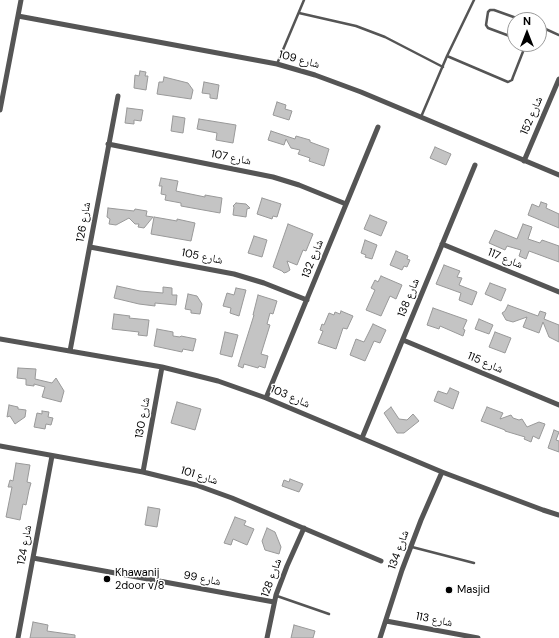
<!DOCTYPE html>
<html>
<head>
<meta charset="utf-8">
<style>
	body { margin:0 }
	#map { position:relative; width:559px; height:638px; overflow:hidden; background:#fff; font-family:"DM Sans",sans-serif }
	canvas { display:block }
	.north { position:absolute; left:507px; top:12px; width:40px; height:40px; box-sizing:border-box; background:#fff; border:1px solid #999; border-radius:50%; rotate:0deg; font-size:11px; font-weight:700; line-height:16px; text-align:center; color:#000 }
	.north::after { content:''; display:block; margin:auto; width:14px; height:18px; background:#000; clip-path:polygon(50% 0,100% 100%,50% 72%,0 100%) }
</style>
</head>
<body>
<div id="map">
<canvas width="559" height="638"></canvas>
<div class="north">N</div>
</div>
<script>
const g = document.querySelector('canvas').getContext('2d');
g.lineJoin = 'round';
function fillPath(path, color) { g.fillStyle = color; g.fill(path, 'evenodd'); }
const poly = rows => new Path2D(rows.map(r => 'M' + r).join(''));
function strokePath(path, color, width, dash) { g.strokeStyle = color; g.lineWidth = width; g.lineCap = dash ? 'butt' : 'round'; g.setLineDash(dash || []); g.stroke(path); }
function label(font, color, halo, rows, align = 'center') {
  g.font = font + ' "DM Sans","Noto Naskh Arabic",sans-serif'; g.lineWidth = 3; g.setLineDash([]); g.textBaseline = 'middle'; g.strokeStyle = halo; g.fillStyle = color; for (const [text, x, y, turn = 0] of rows) {
    g.save(); g.translate(x, y); g.rotate((+turn || 0) * Math.PI / 180); g.textAlign = isNaN(turn) ? turn : align; if (halo) g.strokeText(text, 0, 0); g.fillText(text, 0, 0); g.restore();
  }
}
const building = poly([
	[140,71,146,72,145,76,148,76,146,90,134,88,135,75,139,76,140,71],
	[164,77,188,83,193,90,191,99,157,94,159,82,163,82,164,77],
	[204,82,219,85,217,99,210,98,210,94,202,93,204,82],
	[277,102,286,105,285,109,292,111,289,120,273,115,277,102],
	[127,108,143,110,141,121,134,120,134,124,125,123,127,108],
	[173,116,185,118,183,133,171,131,173,116],
	[199,119,236,125,233,143,216,140,217,133,197,129,199,119],
	[271,131,295,139,296,136,310,140,310,142,329,149,324,166,309,161,310,158,298,154,300,150,291,148,286,139,284,145,268,140,271,131],
	[435,147,451,154,446,165,430,158,435,147],
	[161,178,178,181,176,191,205,197,205,195,222,198,220,213,181,206,181,203,165,200,166,195,161,194,162,186,159,186,161,178],
	[262,198,281,204,277,217,273,216,272,219,257,214,262,198],
	[541,202,547,204,546,208,559,214,559,228,528,215,532,204,539,207,541,202],
	[236,203,246,204,250,208,247,209,246,217,233,215,234,207,233,206,236,203],
	[108,208,134,211,135,209,147,211,146,216,153,217,144,228,138,227,139,224,135,224,129,218,116,225,109,224,110,219,107,217,108,208],
	[370,215,387,222,381,236,364,229,370,215],
	[154,217,177,221,177,219,195,223,191,241,151,234,154,217],
	[288,224,313,234,306,251,303,250,297,265,287,261,290,270,287,272,284,273,282,271,273,267,288,224],
	[523,224,532,227,528,239,540,243,542,240,559,246,559,262,529,251,526,259,519,256,521,250,507,246,505,250,489,243,495,230,517,239,523,224],
	[254,236,267,240,262,257,248,253,254,236],
	[365,240,377,245,372,259,365,257,366,255,361,253,365,240],
	[396,251,408,256,407,259,410,260,407,267,404,266,402,270,390,265,396,251],
	[444,265,460,271,457,277,462,278,459,285,477,292,472,305,459,300,461,293,436,284,444,265],
	[381,276,402,285,396,299,390,296,381,316,366,310,375,290,371,288,375,280,378,282,381,276],
	[490,283,506,289,501,301,485,294,490,283],
	[117,286,140,291,163,293,163,287,172,288,172,295,177,295,176,305,155,303,155,306,139,304,114,298,117,286],
	[236,288,246,290,239,316,230,313,231,308,223,306,227,293,234,295,236,288],
	[188,294,197,296,202,304,200,314,191,313,191,310,185,309,188,294],
	[258,295,277,301,273,314,270,313,267,324,270,325,261,354,268,356,265,368,259,366,258,368,244,364,243,368,238,366,254,315,253,315,258,295],
	[508,305,538,316,540,311,546,313,544,319,559,325,559,342,549,337,543,322,539,333,523,327,527,317,513,322,506,320,502,313,505,311,508,305],
	[433,308,467,320,463,329,465,330,463,336,440,326,439,329,427,325,433,308],
	[341,311,353,316,347,329,343,328,336,349,318,343,323,331,320,330,322,324,324,325,329,313,334,315,335,312,340,314,341,311],
	[114,314,130,316,129,318,149,320,147,336,138,335,139,332,112,329,114,314],
	[479,319,493,325,489,334,475,329,479,319],
	[373,324,386,330,380,343,374,341,365,361,350,355,356,339,364,342,373,324],
	[157,329,173,332,173,336,180,337,181,336,196,339,193,351,183,349,182,352,154,346,157,329],
	[225,332,238,335,232,357,220,354,225,332],
	[495,332,511,338,505,353,489,347,495,332],
	[18,368,36,369,35,379,52,383,56,378,64,391,61,402,42,397,45,387,34,384,34,386,26,385,26,379,17,378,18,368],
	[450,388,459,392,453,409,434,401,438,391,447,394,450,388],
	[177,402,201,409,195,430,171,423,177,402],
	[9,405,18,407,18,409,26,410,25,417,15,424,10,416,7,417,9,405],
	[391,407,399,419,407,420,413,414,419,421,404,433,397,433,384,413,391,407],
	[487,407,503,413,500,419,511,415,513,418,519,420,522,419,527,427,539,422,545,424,539,439,533,436,531,442,524,439,525,437,505,431,505,430,481,421,487,407],
	[42,411,49,412,48,417,53,418,51,425,46,424,45,429,34,427,37,413,42,414,42,411],
	[554,430,559,432,556,440,559,441,559,452,548,448,554,430],
	[16,463,30,465,27,482,31,483,29,490,26,505,23,504,20,520,6,517,12,487,8,487,10,480,13,481,16,463],
	[290,479,303,484,299,492,282,486,284,480,289,482,290,479],
	[148,507,160,509,157,527,145,525,148,507],
	[235,517,246,521,244,525,254,529,247,545,233,539,231,545,224,543,235,517],
	[267,528,275,532,281,547,279,554,265,550,262,541,267,528],
	[33,622,48,625,47,631,75,635,75,638,30,638,33,622],
	[294,625,315,631,313,638,291,638,294,625]
]);
const lane = poly([
	[299,13,356,26,385,37,443,67],
	[539,26,559,35],
	[515,38,488,28,486,25,488,12,490,10,494,10,522,20],
	[447,56,508,82,512,80,513,77,526,44],
	[277,64,304,0],
	[421,117,447,56,474,0],
	[412,547,474,563],
	[277,596,329,614]
]);
const street = poly([
	[18,16,277,64,315,75,361,92,559,175],
	[0,110,21,0],
	[108,144,273,177,299,185,346,204],
	[524,161,559,79],
	[442,244,559,292],
	[90,247,234,274,264,283,307,300],
	[0,339,162,367,218,381,266,398,442,472,543,510,559,515],
	[403,340,559,405],
	[70,351,118,96],
	[266,398,378,127],
	[362,438,475,165],
	[0,446,143,472,196,485,232,498,381,561],
	[143,472,162,367],
	[33,558,274,602],
	[386,621,478,638],
	[18,638,52,456],
	[267,638,276,595,287,566,304,528],
	[380,638,402,570,421,520,442,472]
]);
const markers = [
	[107,579,4,"#000"],
	[449,590,4,"#000"]
];
const streetNames = [
	["شارع 109",299,60,15],
	["شارع 152",532,116,-67],
	["شارع 107",231,158,11],
	["شارع 126",84,222,-80],
	["شارع 105",202,257,11],
	["شارع 132",313,259,-68],
	["شارع 117",505,259,22],
	["شارع 138",409,298,-68],
	["شارع 115",485,363,23],
	["شارع 103",290,397,23],
	["شارع 130",143,418,-80],
	["شارع 101",199,476,17],
	["شارع 124",25,545,-80],
	["شارع 134",399,550,-70],
	["شارع 128",272,578,-70],
	["شارع 99",202,579,11],
	["شارع 113",434,620,11]
];
const poiNames = [
	["Khawanij",115,573],
	["2door v/8",115,586],
	["Masjid",457,590]
];
fillPath(building, '#c4c4c4');
strokePath(building, '#999', 1);
strokePath(lane, '#555', 2.5);
strokePath(street, '#555', 5);
for (const [x, y, r, color] of markers) { const dot = new Path2D(); dot.arc(x, y, r, 0, 2 * Math.PI); g.fillStyle = color; g.fill(dot); strokePath(dot, '#fff', 1.5); }
label('11px', '#000', '#fff', streetNames);
label('11px', '#000', '#fff', poiNames, 'left');
</script>
</body>
</html>
